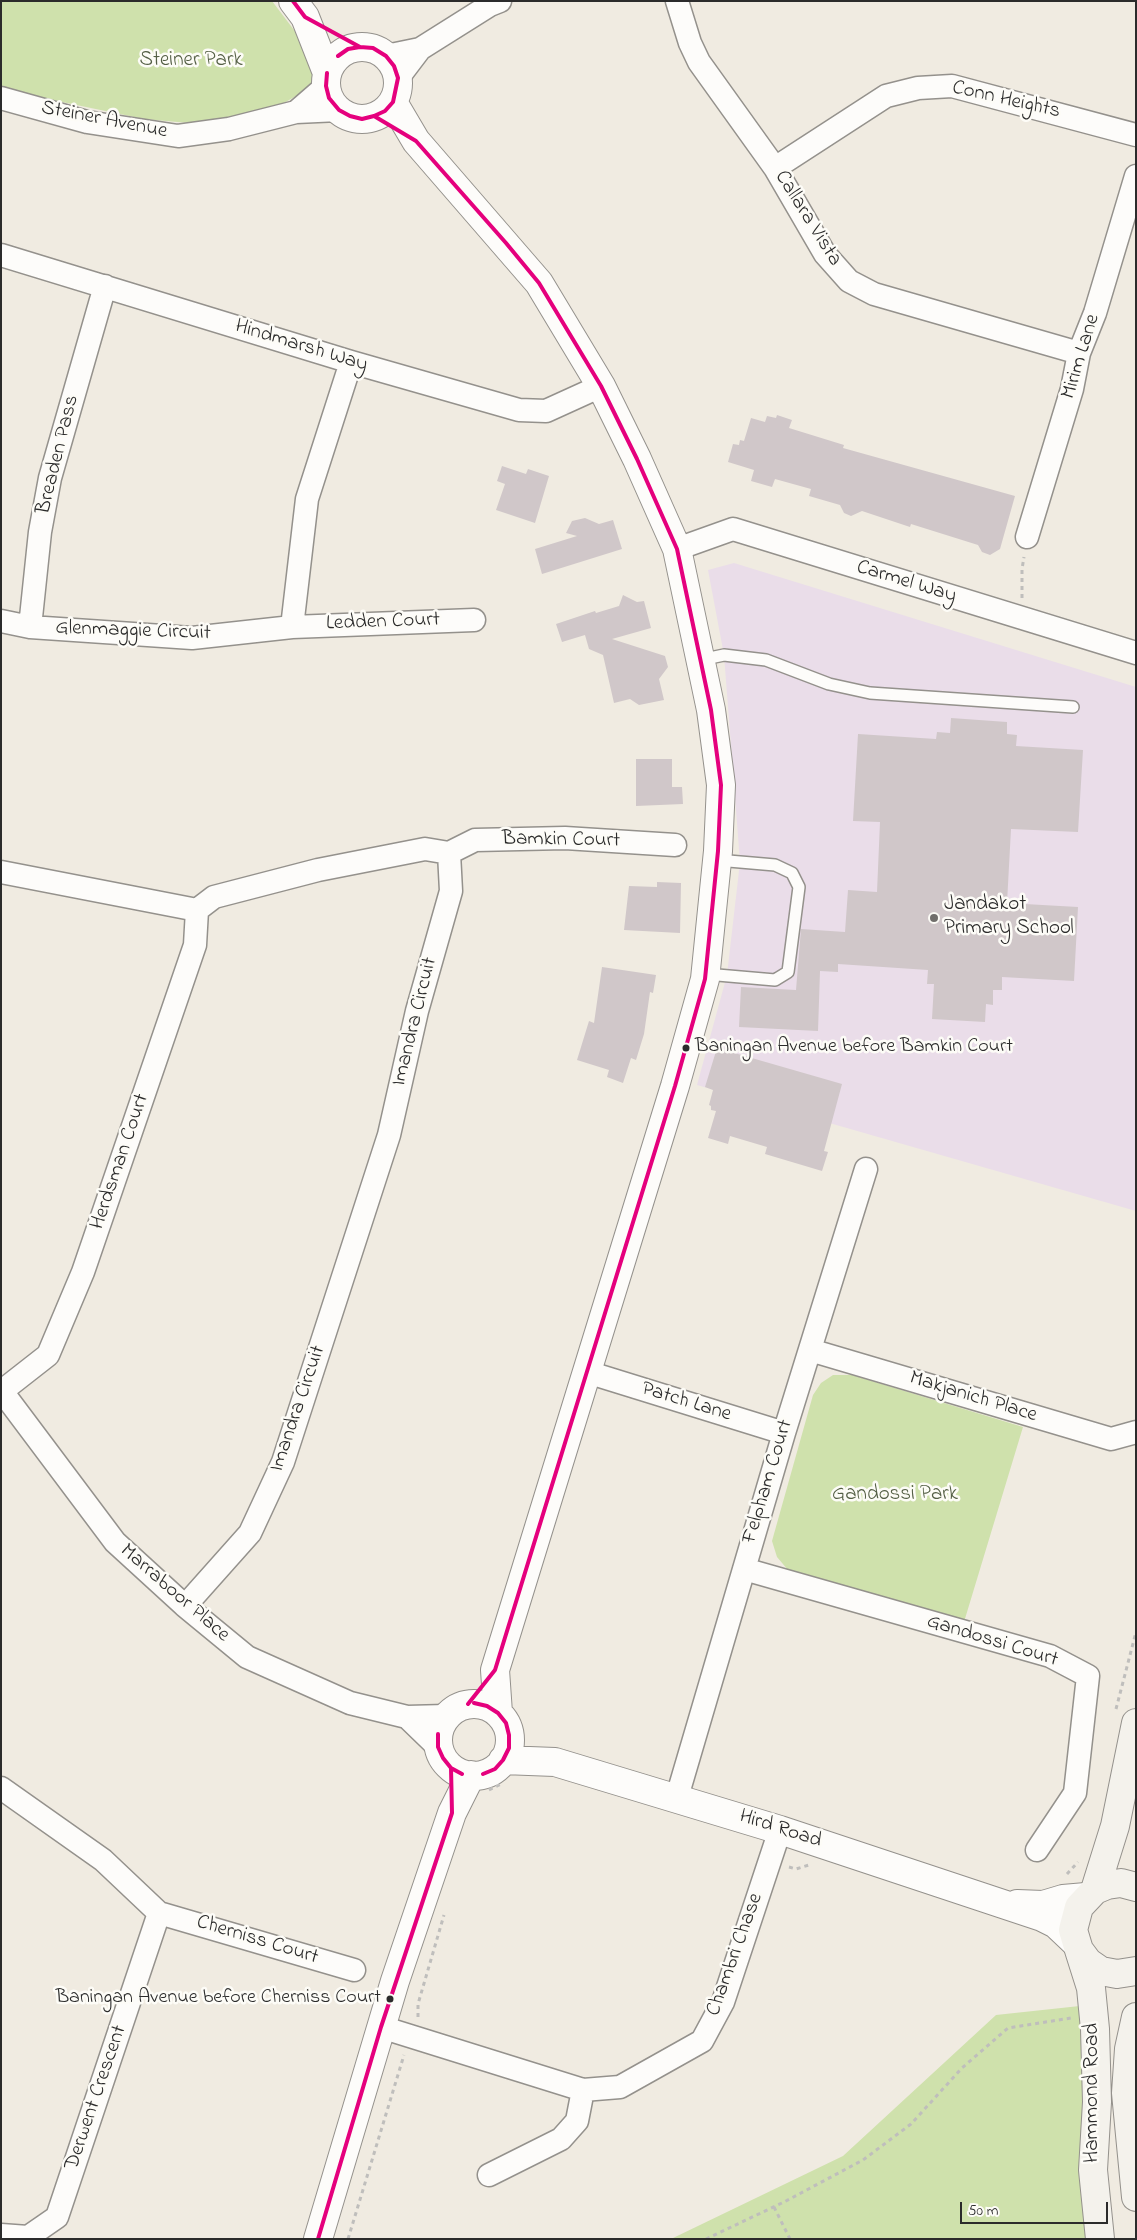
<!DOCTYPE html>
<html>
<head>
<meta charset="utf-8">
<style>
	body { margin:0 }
	#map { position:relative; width:1137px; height:2240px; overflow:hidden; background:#f0ebe1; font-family:"Indie Flower",sans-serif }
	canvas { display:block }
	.frame { position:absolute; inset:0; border:2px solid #2b2b2b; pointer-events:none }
	.scale { position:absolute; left:960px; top:2202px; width:148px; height:22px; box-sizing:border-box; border:2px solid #2b2b2b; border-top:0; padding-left:6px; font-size:15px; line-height:18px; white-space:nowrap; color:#2b2b2b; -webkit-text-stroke:4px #fdfcf7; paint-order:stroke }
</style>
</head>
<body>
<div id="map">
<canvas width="1137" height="2240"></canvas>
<div class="frame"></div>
<div class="scale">50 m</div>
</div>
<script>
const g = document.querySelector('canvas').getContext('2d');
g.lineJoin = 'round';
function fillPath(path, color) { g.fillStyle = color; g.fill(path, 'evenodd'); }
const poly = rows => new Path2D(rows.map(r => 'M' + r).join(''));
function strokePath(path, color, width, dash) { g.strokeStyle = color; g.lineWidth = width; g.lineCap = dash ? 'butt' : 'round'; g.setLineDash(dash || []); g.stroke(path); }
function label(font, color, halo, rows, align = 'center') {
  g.font = font + ' "Indie Flower",sans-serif'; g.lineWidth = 5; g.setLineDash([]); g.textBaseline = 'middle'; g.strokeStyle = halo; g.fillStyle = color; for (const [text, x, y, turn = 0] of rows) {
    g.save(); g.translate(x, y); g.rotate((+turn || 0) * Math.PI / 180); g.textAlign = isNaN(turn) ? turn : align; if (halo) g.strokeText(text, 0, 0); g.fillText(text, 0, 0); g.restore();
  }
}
const built = poly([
	[734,563,1136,687,1136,1211,697,1085,727,975,740,862,724,655,708,570]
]);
const green = poly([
	[1,1,272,1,316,59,318,77,303,92,282,104,249,116,200,124,144,119,33,96,1,93],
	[833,1375,852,1375,1023,1427,964,1622,788,1570,777,1557,772,1541,813,1395,821,1383],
	[1089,2005,1108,2239,671,2239,843,2156,996,2015]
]);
const building = poly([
	[777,415,792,420,789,428,844,445,843,448,1015,496,1000,549,990,555,982,552,978,545,911,524,910,527,862,511,851,516,844,513,840,505,809,496,811,489,775,479,772,487,751,481,754,470,728,462,733,444,739,445,740,440,744,441,751,418,765,422,767,416,776,418],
	[502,466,526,474,528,469,549,476,535,523,496,510,505,484,497,481],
	[585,518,599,524,613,520,622,549,542,574,535,549,577,536,566,533,572,521],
	[623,595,637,602,644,601,651,628,612,639,665,656,668,667,659,679,664,700,639,705,630,699,614,703,603,655,589,649,585,635,562,642,556,624,595,611,596,613,619,606],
	[951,718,1007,722,1007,734,1017,735,1016,746,1083,750,1078,832,1011,829,1007,903,1078,907,1074,981,1002,977,1002,990,993,990,993,1005,986,1004,985,1022,932,1019,934,984,927,984,928,970,838,964,838,972,820,971,818,1031,739,1027,741,987,796,990,801,929,845,932,848,890,877,892,880,822,853,821,858,734,936,739,937,732,950,733],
	[636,759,672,759,672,787,682,787,683,804,636,806],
	[657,882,681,883,680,933,624,930,629,886,657,887],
	[602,967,656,975,653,993,650,992,644,1034,636,1060,631,1058,623,1083,607,1077,609,1070,577,1060,589,1021,594,1023],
	[717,1048,842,1084,824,1151,828,1152,822,1171,765,1154,767,1147,730,1136,728,1144,708,1138,716,1111,711,1110,711,1106,709,1105,713,1090,705,1087]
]);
const path = poly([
	[1022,598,1022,569,1024,557],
	[1116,1709,1136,1632],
	[489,1790,501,1784],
	[789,1867,796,1869,809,1865],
	[1067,1874,1078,1862],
	[418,2017,418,2004,444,1915],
	[774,2207,790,2239],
	[348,2239,404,2055],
	[706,2239,784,2202,863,2160,911,2124,962,2068,1008,2028,1071,2018]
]);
const service = poly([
	[700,660,724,655,766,660,829,684,870,693,1073,707],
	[706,974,775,980,788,972,799,887,792,873,775,865,717,860]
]);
const minor = poly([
	[677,1,690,43,699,62,775,168,825,254,849,281,874,294,1079,353],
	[386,56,420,49],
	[398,78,420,49,490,5,500,1],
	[1,98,87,122,178,136,229,129,296,112,339,110],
	[296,112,326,86],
	[775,168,886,96,918,88,952,86,1136,135],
	[1,255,351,362,519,410,546,411,601,386],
	[1027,537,1072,389,1079,353,1095,313,1136,176],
	[677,549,733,529,1136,653],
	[1,621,30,627,192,638,292,627,307,499,351,362],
	[30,627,40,532,50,478,105,286],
	[292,627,474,620],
	[449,853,475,840,565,838,675,845],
	[1,872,197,910,214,897,318,870,425,849,449,853,451,891,417,1011,389,1135,283,1462,250,1533,185,1606],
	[810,1350,1111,1439,1136,1432],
	[587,1372,784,1433],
	[1,1390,115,1542,185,1606,247,1657,350,1703,407,1717,446,1716],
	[2,1391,48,1355,83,1272,195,945,197,910],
	[744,1569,1050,1656,1088,1676,1075,1793,1037,1850],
	[407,1717,438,1747],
	[1,1788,103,1860,159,1913,57,2217,28,2237,1,2235],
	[677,1797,784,1433,866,1169],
	[159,1913,354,1970],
	[381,2027,583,2090,620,2087,702,2041,723,2002,780,1830],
	[489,2175,561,2139,577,2121,583,2090]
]);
const tertiary = poly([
	[293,1,305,17,327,73],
	'326 83a36 36 0 1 1 72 0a36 36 0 1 1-72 0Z',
	[393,102,416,141,539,283,601,386,637,459,677,549,711,710,721,785,718,851,705,979,675,1086,495,1670,498,1713],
	'438 1740a36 36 0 1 1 72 0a36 36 0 1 1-72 0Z',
	[503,1760,555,1762,780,1830,1042,1917,1056,1924,1075,1942],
	[1017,1904,1043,1905,1063,1899,1086,1897],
	[318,2239,395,1981,452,1813,471,1775]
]);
const secondary = poly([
	[1136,1887,1121,1883,1107,1885,1095,1890,1079,1907,1073,1930,1079,1950,1088,1962,1101,1971,1117,1974,1136,1971],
	[1095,1890,1115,1826,1136,1723],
	[1079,1950,1091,1988,1095,2029,1097,2102,1093,2170,1100,2239],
	[1136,2017,1129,2049,1126,2093,1136,2197]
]);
const bus1 = poly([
	[293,1,305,17,360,47],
	[327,73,326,86,329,98,339,110,350,116,362,119,374,116,385,111,393,102,398,78,394,66,386,56,373,48,360,47,348,49,338,56],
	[374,116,416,141,506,243,539,283,601,386,637,459,677,549,711,710,721,785,718,851,705,979,675,1086,495,1670,468,1704],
	[474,1703,487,1706,498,1713,506,1723,509,1735,509,1748,503,1760,495,1769,483,1774],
	[438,1734,438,1747,443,1758,451,1768,462,1774],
	[318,2239,381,2027,452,1813,451,1768]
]);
const markers = [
	[934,918,5,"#706e6b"],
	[686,1048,4.5,"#2b2b2b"],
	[390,1999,4.5,"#2b2b2b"]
];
const busNames = [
	["Baningan Avenue before Bamkin Court",695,1048],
	["Baningan Avenue before Cherniss Court",381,1999,"right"]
];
const parkNames = [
	["Steiner Park",191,62],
	["Gandossi Park",895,1496]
];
const streetNames = [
	["Conn Heights",1006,101,13],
	["Steiner Avenue",104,121,11],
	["Callara Vista",807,219,58],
	["Hindmarsh Way",301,347,17],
	["Mirim Lane",1082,357,-73],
	["Breaden Pass",59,455,-76],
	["Carmel Way",906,583,17],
	["Ledden Court",383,623,-2],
	["Glenmaggie Circuit",133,632,2],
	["Bamkin Court",561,841,1],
	["Imandra Circuit",416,1022,-76],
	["Herdsman Court",121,1162,-71],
	["Makjanich Place",973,1398,17],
	["Patch Lane",686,1403,17],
	["Imandra Circuit",299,1409,-71],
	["Felpham Court",769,1482,-73],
	["Marraboor Place",174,1594,41],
	["Gandossi Court",992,1642,17],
	["Hird Road",780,1830,18],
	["Cherniss Court",257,1941,17],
	["Chambri Chase",736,1955,-70],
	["Hammond Road",1094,2093,-90],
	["Derwent Crescent",97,2098,-71]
];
const poiNames = [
	["Jandakot",944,906],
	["Primary School",944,930]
];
fillPath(built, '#eadde9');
fillPath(green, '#cfe1ac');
fillPath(building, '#d0c7c9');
strokePath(service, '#94918c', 14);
strokePath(minor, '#94918c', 25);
strokePath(tertiary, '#94918c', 30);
strokePath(secondary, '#94918c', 30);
strokePath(path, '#bfbebc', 3, [4, 4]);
strokePath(service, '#fdfcfa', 11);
strokePath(minor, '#fdfcfa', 22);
strokePath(tertiary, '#fdfcfa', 28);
strokePath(secondary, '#f4f2ec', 28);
strokePath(bus1, '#e5007d', 4);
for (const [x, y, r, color] of markers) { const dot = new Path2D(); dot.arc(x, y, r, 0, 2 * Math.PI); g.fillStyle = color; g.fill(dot); strokePath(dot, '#fdfcf7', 2); }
label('20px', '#2b2b2b', '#fdfcf7', busNames, 'left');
label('21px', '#545f45', '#fdfcf7', parkNames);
label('21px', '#2b2b2b', '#fdfcf7', streetNames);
label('21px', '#2b2b2b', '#fdfcf7', poiNames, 'left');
</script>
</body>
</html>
